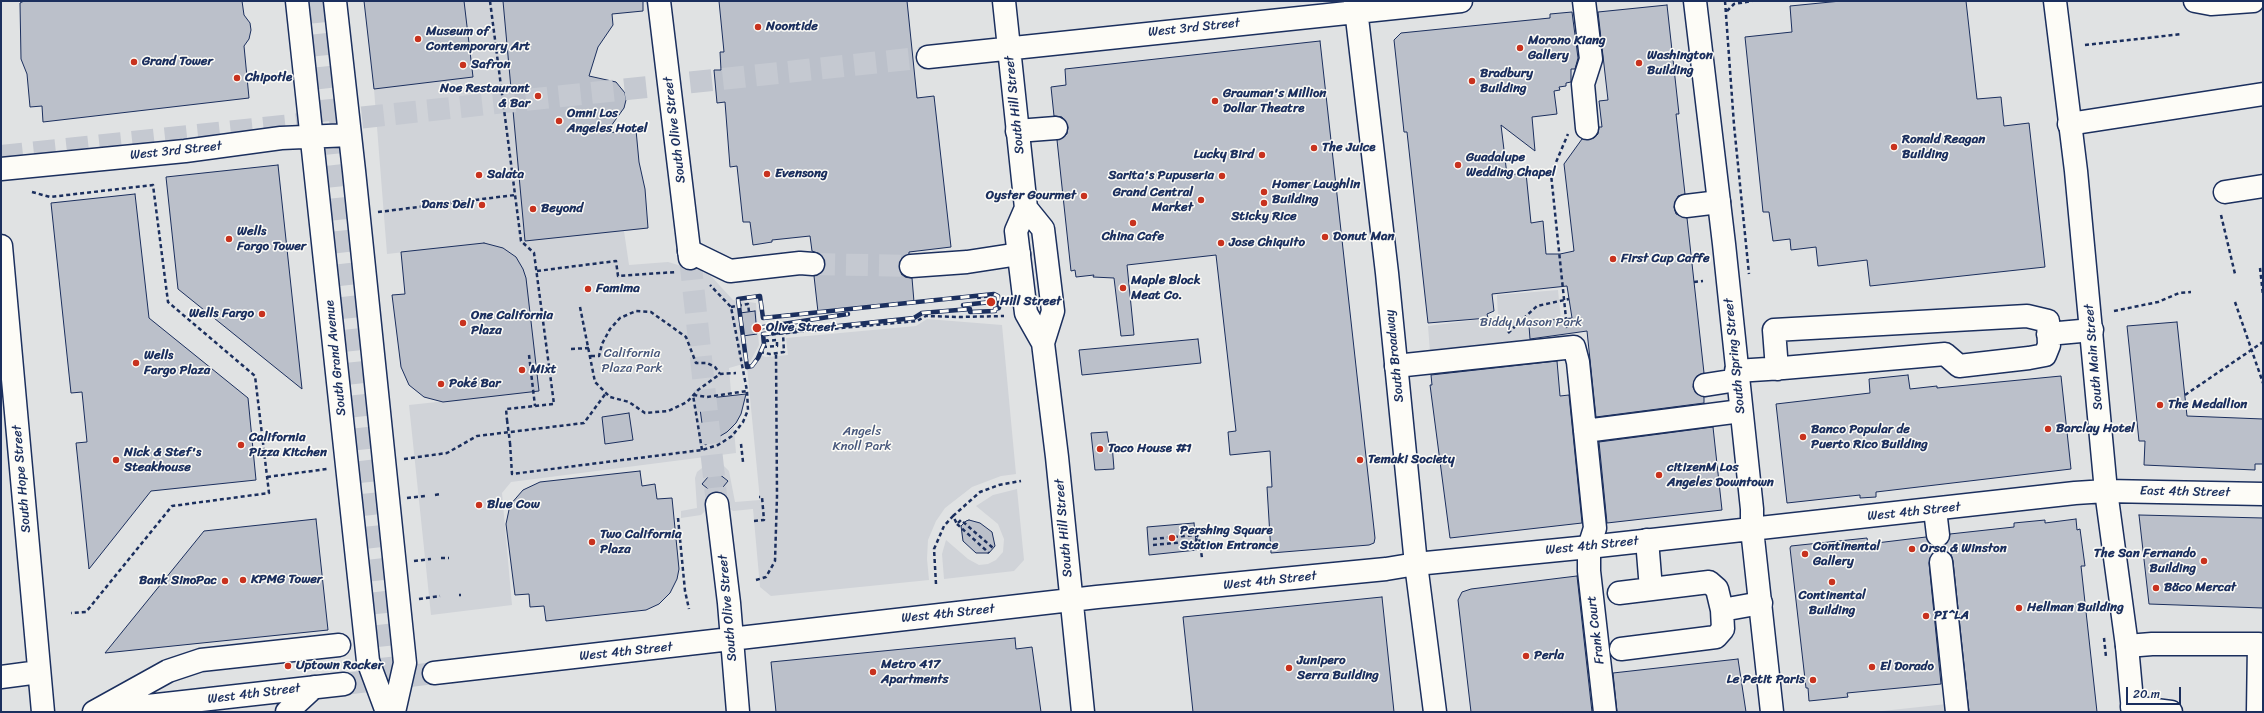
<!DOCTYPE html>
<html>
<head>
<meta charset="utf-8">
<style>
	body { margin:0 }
	#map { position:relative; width:2264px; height:713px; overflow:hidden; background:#f0f0ee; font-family:Sriracha,sans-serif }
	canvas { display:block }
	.frame { position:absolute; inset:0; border:2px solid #1b2f5e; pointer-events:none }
	.scale { position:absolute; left:2126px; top:687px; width:55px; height:18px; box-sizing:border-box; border:2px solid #1b2f5e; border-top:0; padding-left:5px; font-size:12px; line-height:14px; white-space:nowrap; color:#1b2f5e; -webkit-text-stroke:3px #fdfcf7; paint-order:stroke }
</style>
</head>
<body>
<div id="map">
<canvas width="2264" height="713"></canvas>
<div class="frame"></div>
<div class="scale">20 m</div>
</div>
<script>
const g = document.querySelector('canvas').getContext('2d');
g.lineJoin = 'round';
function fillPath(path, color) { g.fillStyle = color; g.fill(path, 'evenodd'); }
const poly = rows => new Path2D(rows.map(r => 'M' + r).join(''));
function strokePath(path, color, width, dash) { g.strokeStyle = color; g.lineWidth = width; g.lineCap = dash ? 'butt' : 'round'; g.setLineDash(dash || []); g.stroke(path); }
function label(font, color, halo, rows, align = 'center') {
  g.font = font + ' Sriracha,sans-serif'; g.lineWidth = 3; g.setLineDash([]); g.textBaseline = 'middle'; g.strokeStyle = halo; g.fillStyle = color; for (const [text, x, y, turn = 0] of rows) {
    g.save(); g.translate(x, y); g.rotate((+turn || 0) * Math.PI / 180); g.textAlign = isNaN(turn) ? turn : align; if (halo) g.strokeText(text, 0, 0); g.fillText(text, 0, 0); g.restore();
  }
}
const built = poly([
	[1,1,2263,1,2263,712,1,712]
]);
const green = poly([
	[464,1,508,1,646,208,648,228,624,231,629,265,668,262,709,274,733,300,756,303,759,345,750,362,729,368,736,453,511,482,502,493,512,605,431,615,409,405,539,391,523,269,511,253,503,248,484,243,387,254,374,89,472,77],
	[1558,290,1564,350,1431,365,1428,326,1498,317,1497,295],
	[927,319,1002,325,1016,474,1001,476,972,487,945,508,936,521,928,540,927,559,929,580,771,596,760,587,753,509,733,511,726,506,710,506,701,515,681,518,681,511,697,508,695,478,697,472,707,464,713,462,721,463,729,471,735,502,760,500,747,367,752,366,759,355,766,357,788,355,786,338,916,326],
	[1017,489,1024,560,1014,571,944,579,942,554,946,540,968,559,979,565,988,564,996,560,1003,552,1004,539,998,524,976,506,993,495],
	[1947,704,1948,712,1873,712]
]);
const building = poly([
	[24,1,242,1,244,15,250,23,251,30,249,39,244,46,249,98,43,122,42,106,30,107,27,74,21,59,20,3,24,1],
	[364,1,464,1,473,77,374,89,364,1],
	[503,1,643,1,643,11,612,14,613,25,598,47,589,76,616,82,625,93,626,100,624,108,606,133,636,130,639,162,645,189,648,228,525,241,503,1],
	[719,1,907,1,917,98,934,96,951,247,909,252,909,254,900,260,899,266,900,273,905,277,912,278,914,302,818,312,814,276,823,271,825,265,820,254,812,251,810,236,772,240,772,242,753,245,750,222,743,222,737,166,730,167,725,102,717,103,714,70,721,70,720,52,724,52,719,1],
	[1841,1,1966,1,1977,99,2001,97,2004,126,2029,123,2045,267,1870,286,1867,260,1818,266,1816,247,1791,250,1790,239,1773,241,1769,212,1763,212,1745,37,1792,32,1790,6,1841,1],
	[1667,5,1679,114,1676,114,1685,194,1678,196,1674,207,1676,214,1687,218,1704,373,1697,376,1693,387,1696,393,1704,397,1704,403,1596,417,1587,331,1530,339,1529,326,1531,325,1531,322,1572,318,1567,286,1492,294,1494,311,1487,314,1488,318,1428,323,1407,132,1404,132,1394,40,1401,33,1550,18,1550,14,1572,12,1578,58,1575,69,1571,69,1571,82,1566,83,1566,86,1559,87,1560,90,1554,91,1557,114,1532,117,1535,151,1501,125,1507,175,1526,173,1531,223,1543,221,1546,254,1560,254,1574,251,1564,164,1582,139,1594,138,1598,134,1599,127,1602,127,1599,101,1608,100,1598,12,1667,5],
	[1320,41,1375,538,1374,543,1369,545,1271,553,1267,487,1272,487,1270,451,1230,455,1228,432,1236,431,1216,255,1127,265,1134,335,1121,336,1114,278,1093,277,1094,275,1076,277,1075,270,1071,271,1057,140,1067,134,1068,127,1062,117,1054,116,1051,87,1066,85,1065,69,1320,41],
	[278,165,302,389,178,289,166,177,278,165],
	[135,194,149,318,248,398,256,480,151,491,89,569,76,443,87,442,82,392,71,393,51,203,135,194],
	[484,243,503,248,516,257,523,269,526,278,539,391,443,402,424,397,409,385,401,367,392,295,405,294,401,252,484,243],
	[755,311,757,334,743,336,740,313,755,311],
	[2177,322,2187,416,2263,419,2263,464,2255,464,2255,470,2144,465,2145,441,2139,441,2127,326,2177,322],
	[1198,339,1201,363,1082,375,1079,350,1198,339],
	[1557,361,1560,396,1569,395,1582,523,1450,538,1430,385,1432,385,1431,375,1557,361],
	[1908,375,1910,389,1937,386,1937,388,2061,376,2071,469,1876,492,1876,497,1860,498,1860,495,1787,503,1776,404,1870,393,1869,379,1908,375],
	[746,394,741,414,736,423,727,432,705,445,700,409,710,398,746,394],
	[629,413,633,440,605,444,602,417,629,413],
	[1713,427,1722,510,1607,523,1599,442,1713,427],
	[1107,432,1109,444,1112,444,1114,469,1095,470,1091,433,1107,432],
	[714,470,728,481,719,492,713,493,702,484,714,470],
	[640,471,642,486,655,484,657,499,672,498,679,569,677,579,670,593,659,604,646,610,546,621,544,606,530,607,529,594,515,595,506,524,510,505,523,490,540,482,640,471],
	[2139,515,2263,518,2263,608,2149,604,2139,515],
	[316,519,328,630,105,653,204,531,316,519],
	[2076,519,2077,530,2080,529,2085,566,2081,566,2097,712,1969,712,1953,561,1951,554,1940,550,1933,552,1929,563,1941,684,1847,693,1848,697,1809,701,1808,688,1806,688,1790,548,1791,546,1867,538,1868,544,1926,537,1933,546,1939,547,1946,545,1950,534,2014,527,2014,523,2045,520,2045,523,2076,519],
	[969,520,980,523,992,532,995,546,989,553,976,553,963,541,961,526,966,521,969,520],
	[1194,523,1197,550,1149,555,1147,527,1194,523],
	[1577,576,1592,712,1471,712,1458,600,1462,592,1471,589,1577,576],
	[1382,597,1394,712,1193,712,1183,617,1382,597],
	[1015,638,1016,649,1032,647,1041,712,776,712,771,662,1015,638],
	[1738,659,1746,712,1617,712,1613,673,1738,659]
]);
const minorTunnel = poly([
	[813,264,911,266],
	[1938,535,1941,562]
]);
const majorTunnel = poly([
	[316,1,390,679],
	[1,156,928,57],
	[690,258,717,504],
	[344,684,434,673]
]);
const path = poly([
	[490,1,521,241,534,253,554,404,506,409,507,420],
	[1725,1,1734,125,1749,274],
	[1727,11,1734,4,1752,1],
	[2085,45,2182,34],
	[32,192,50,197,153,185,168,302,255,376,269,493,172,506,86,612,71,613],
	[378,212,515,195],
	[2221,215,2235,274],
	[2260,268,2263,295],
	[537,271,616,261,618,276,676,272],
	[1694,282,1703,281],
	[977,298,992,296],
	[2235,302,2263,383],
	[580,307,595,382,610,397,629,402,645,413,668,411,687,402,698,390,720,374,736,373],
	[731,307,748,304,749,312],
	[2114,311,2158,302,2179,293,2191,292],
	[1567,328,1551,174,1568,134],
	[1508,333,1537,306,1569,299],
	[763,347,777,346,777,340,767,341,766,335,917,321,926,316,960,317,1004,316],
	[571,349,589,348],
	[760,352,770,354,784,352,783,334],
	[529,355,535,406],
	[591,356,599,356,602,344,610,329,620,318,636,311,651,312,686,337,696,363,707,363,715,367,720,374],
	[2185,395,2263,342],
	[510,443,512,474,702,450,718,445,732,436,743,422,748,410,747,391,731,307,710,285],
	[741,444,743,462],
	[702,450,693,395,707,397,747,391],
	[404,459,447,453,477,436,584,423,606,393],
	[267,477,327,469],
	[435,495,441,494],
	[407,498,425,496],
	[953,516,980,492,999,485,1021,481],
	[678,518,685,591,689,609],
	[754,521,764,520,762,497,759,497],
	[957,524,989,553],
	[1153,539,1195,535,1199,537,1202,558],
	[1153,545,1196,541,1197,538],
	[441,558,449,558],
	[414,561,431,559],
	[756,580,766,577,775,561,777,496,776,353],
	[936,584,934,549,944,526,953,516,957,524,961,520,993,548],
	[459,595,461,595],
	[419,599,440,596],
	[2104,638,2106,657]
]);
const minor = poly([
	[1584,1,1591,59,1583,84,1587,128],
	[2069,124,2263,94],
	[1017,131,1056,128],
	[2225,192,2263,186],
	[1686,206,1719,202],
	[689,251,730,271,800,263,813,264],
	[911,266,967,262,1019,254],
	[2048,334,2092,330],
	[1396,366,1574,347,1578,362,1595,528,1589,547,1589,571,1605,712],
	[1736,371,1783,368,1945,354,1959,366,2029,358,2045,355,2049,345,2048,321,2027,316,1774,330,1777,369],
	[1705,385,1737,380],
	[1585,431,1741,411],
	[1935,510,1938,535],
	[1647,540,1651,589],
	[1941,562,1957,712],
	[1619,593,1709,582,1717,589,1722,610,1761,603],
	[2127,646,2152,644,2259,644,2258,712],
	[1621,649,1716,637,1723,629,1722,610],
	[2132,707,2171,712]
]);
const major = poly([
	[297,1,368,661,387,712],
	[335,1,354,171,405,663,394,712],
	[659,1,690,258],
	[1004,1,1026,208,1016,231,1026,313,1043,343,1057,457,1083,712],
	[1355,1,1387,273,1416,564,1435,712],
	[1695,1,1724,244,1752,509,1752,529,1772,712],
	[2055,1,2076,171,2106,491,2127,646,2133,712],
	[2195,1,2211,4,2253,1],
	[928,57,1461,1],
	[1,169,185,151,281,138,350,135],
	[1026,208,1043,229,1053,311,1043,343],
	[1,246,43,712],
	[717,504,729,603,738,712],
	[434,673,1097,597,1386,569,1416,564,1589,547,2075,493,2106,491,2263,494],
	[1,677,39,672],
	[103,711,344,684],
	[94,712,168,671,201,660,339,645],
	[287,712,314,687]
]);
const rail = poly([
	[994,294,998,296,999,308,995,309,995,311,970,312,970,309,922,313,914,318,763,334,764,344,758,358,752,366,747,367,738,299,760,296,763,318,994,294],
	[963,305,991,302],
	[757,328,848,314]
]);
const pathBridge = poly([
	[507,420,510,443]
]);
const markers = [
	[758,27,4,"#c8321e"],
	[418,39,4,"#c8321e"],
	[1520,48,4,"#c8321e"],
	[134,62,4,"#c8321e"],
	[1639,63,4,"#c8321e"],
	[463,65,4,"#c8321e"],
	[237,78,4,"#c8321e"],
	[1472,81,4,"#c8321e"],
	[538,96,4,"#c8321e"],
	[1215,101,4,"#c8321e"],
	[559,121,4,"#c8321e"],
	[1894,147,4,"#c8321e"],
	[1314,148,4,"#c8321e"],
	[1262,155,4,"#c8321e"],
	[1458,165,4,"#c8321e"],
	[767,174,4,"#c8321e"],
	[479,175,4,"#c8321e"],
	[1222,176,4,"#c8321e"],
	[1264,192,4,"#c8321e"],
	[1084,196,4,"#c8321e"],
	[1201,200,4,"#c8321e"],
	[1264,203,4,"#c8321e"],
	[482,205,4,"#c8321e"],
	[533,209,4,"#c8321e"],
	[1133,223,4,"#c8321e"],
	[1325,237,4,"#c8321e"],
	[229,239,4,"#c8321e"],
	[1221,243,4,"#c8321e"],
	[1613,259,4,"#c8321e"],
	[1123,288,4,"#c8321e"],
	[588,289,4,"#c8321e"],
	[991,302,5,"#c8321e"],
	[262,314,4,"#c8321e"],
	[463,323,4,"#c8321e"],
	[757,328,5,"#c8321e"],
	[136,363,4,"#c8321e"],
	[522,370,4,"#c8321e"],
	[441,384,4,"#c8321e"],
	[2160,405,4,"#c8321e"],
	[2048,429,4,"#c8321e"],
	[1803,437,4,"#c8321e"],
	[241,445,4,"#c8321e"],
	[1100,449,4,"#c8321e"],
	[116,460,4,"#c8321e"],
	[1360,460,4,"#c8321e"],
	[1659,475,4,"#c8321e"],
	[479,505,4,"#c8321e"],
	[1172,538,4,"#c8321e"],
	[592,542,4,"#c8321e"],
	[1912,549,4,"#c8321e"],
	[1805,554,4,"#c8321e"],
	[2204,561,4,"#c8321e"],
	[243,580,4,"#c8321e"],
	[225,581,4,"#c8321e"],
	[1832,582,4,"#c8321e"],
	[2156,588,4,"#c8321e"],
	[2019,608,4,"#c8321e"],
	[1926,616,4,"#c8321e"],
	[1526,656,4,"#c8321e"],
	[288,666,4,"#c8321e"],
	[1872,667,4,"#c8321e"],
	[1289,668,4,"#c8321e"],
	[873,672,4,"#c8321e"],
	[1813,680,4,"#c8321e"]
];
const poiNames = [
	["Noontide",766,27],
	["Museum of",426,32],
	["Contemporary Art",426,47],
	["Morono Kiang",1528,41],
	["Gallery",1528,56],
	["Washington",1647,56],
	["Building",1647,71],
	["Grand Tower",142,62],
	["Safron",471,65],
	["Bradbury",1480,74],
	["Building",1480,89],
	["Chipotle",245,78],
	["Noe Restaurant",530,89,"right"],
	["& Bar",530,104,"right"],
	["Grauman's Million",1223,94],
	["Dollar Theatre",1223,109],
	["Omni Los",567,114],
	["Angeles Hotel",567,129],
	["Ronald Reagan",1902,140],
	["Building",1902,155],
	["The Juice",1322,148],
	["Lucky Bird",1254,155,"right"],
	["Guadalupe",1466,158],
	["Wedding Chapel",1466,173],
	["Evensong",775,174],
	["Salata",487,175],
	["Sarita's Pupuseria",1214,176,"right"],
	["Homer Laughlin",1272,185],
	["Building",1272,200],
	["Grand Central",1193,193,"right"],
	["Market",1193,208,"right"],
	["Oyster Gourmet",1076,196,"right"],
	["Dans Deli",474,205,"right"],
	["Beyond",541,209],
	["Sticky Rice",1264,217,"center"],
	["Wells",237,232],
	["Fargo Tower",237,247],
	["China Cafe",1133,237,"center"],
	["Donut Man",1333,237],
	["Jose Chiquito",1229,243],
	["First Cup Caffe",1621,259],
	["Maple Block",1131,281],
	["Meat Co.",1131,296],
	["Famima",596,289],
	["Hill Street",1000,302],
	["Wells Fargo",254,314,"right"],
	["One California",471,316],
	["Plaza",471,331],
	["Olive Street",766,328],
	["Wells",144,356],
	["Fargo Plaza",144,371],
	["Mixt",530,370],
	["Poké Bar",449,384],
	["The Medallion",2168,405],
	["Barclay Hotel",2056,429],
	["Banco Popular de",1811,430],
	["Puerto Rico Building",1811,445],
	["California",249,438],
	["Pizza Kitchen",249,453],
	["Taco House #1",1108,449],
	["Nick & Stef's",124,453],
	["Steakhouse",124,468],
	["Temaki Society",1368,460],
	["citizenM Los",1667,468],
	["Angeles Downtown",1667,483],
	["Blue Cow",487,505],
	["Pershing Square",1180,531],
	["Station Entrance",1180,546],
	["Two California",600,535],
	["Plaza",600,550],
	["Continental",1813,547],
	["Gallery",1813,562],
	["Orsa & Winston",1920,549],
	["The San Fernando",2196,554,"right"],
	["Building",2196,569,"right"],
	["KPMG Tower",251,580],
	["Bank SinoPac",217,581,"right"],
	["Bäco Mercat",2164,588],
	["Continental",1832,596,"center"],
	["Building",1832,611,"center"],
	["Hellman Building",2027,608],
	["PI^LA",1934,616],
	["Perla",1534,656],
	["Junipero",1297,661],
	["Serra Building",1297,676],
	["Metro 417",881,665],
	["Apartments",881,680],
	["Uptown Rocker",296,666],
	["El Dorado",1880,667],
	["Le Petit Paris",1805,680,"right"]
];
const streetNames = [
	["West 3rd Street",1194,28,-6],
	["South Hill Street",1015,105,-96],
	["South Olive Street",675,130,-97],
	["West 3rd Street",176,151,-6],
	["South Broadway",1395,356,-96],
	["South Spring Street",1735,356,-96],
	["South Main Street",2094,357,-95],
	["South Grand Avenue",336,358,-96],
	["South Hope Street",22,479,-95],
	["East 4th Street",2185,492,1],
	["West 4th Street",1914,512,-6],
	["South Hill Street",1064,528,-95],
	["West 4th Street",1592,546,-6],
	["West 4th Street",1270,581,-6],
	["South Olive Street",728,608,-95],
	["West 4th Street",948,614,-6],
	["Frank Court",1596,630,-97],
	["West 4th Street",626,652,-6],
	["West 4th Street",254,694,-7]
];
const parkNames = [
	["Biddy Mason Park",1531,323],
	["California",632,354],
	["Plaza Park",632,369],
	["Angels",862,432],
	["Knoll Park",862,447]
];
fillPath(built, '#e0e2e3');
fillPath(green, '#d0d3d8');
fillPath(building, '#bbc0ca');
strokePath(building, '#1b2f5e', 1);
strokePath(minorTunnel, '#c5c9d1', 22, [22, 11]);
strokePath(majorTunnel, '#c5c9d1', 22, [22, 11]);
strokePath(minor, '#1b2f5e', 25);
strokePath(major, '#1b2f5e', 25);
strokePath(path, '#1b2f5e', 2.5, [4, 3]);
strokePath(minor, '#fdfcf7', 22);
strokePath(major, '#fdfcf7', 22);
strokePath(rail, '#1b2f5e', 4.5);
strokePath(rail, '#fdfcf7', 3, [9]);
strokePath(pathBridge, '#1b2f5e', 2.5, [4, 3]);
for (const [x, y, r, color] of markers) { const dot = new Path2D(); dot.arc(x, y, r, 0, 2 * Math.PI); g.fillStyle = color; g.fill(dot); strokePath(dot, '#fdfcf7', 1.5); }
label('bold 13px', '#1b2f5e', '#fdfcf7', poiNames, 'left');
label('13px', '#1b2f5e', '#fdfcf7', streetNames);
label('13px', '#48587c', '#fdfcf7', parkNames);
</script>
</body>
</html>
